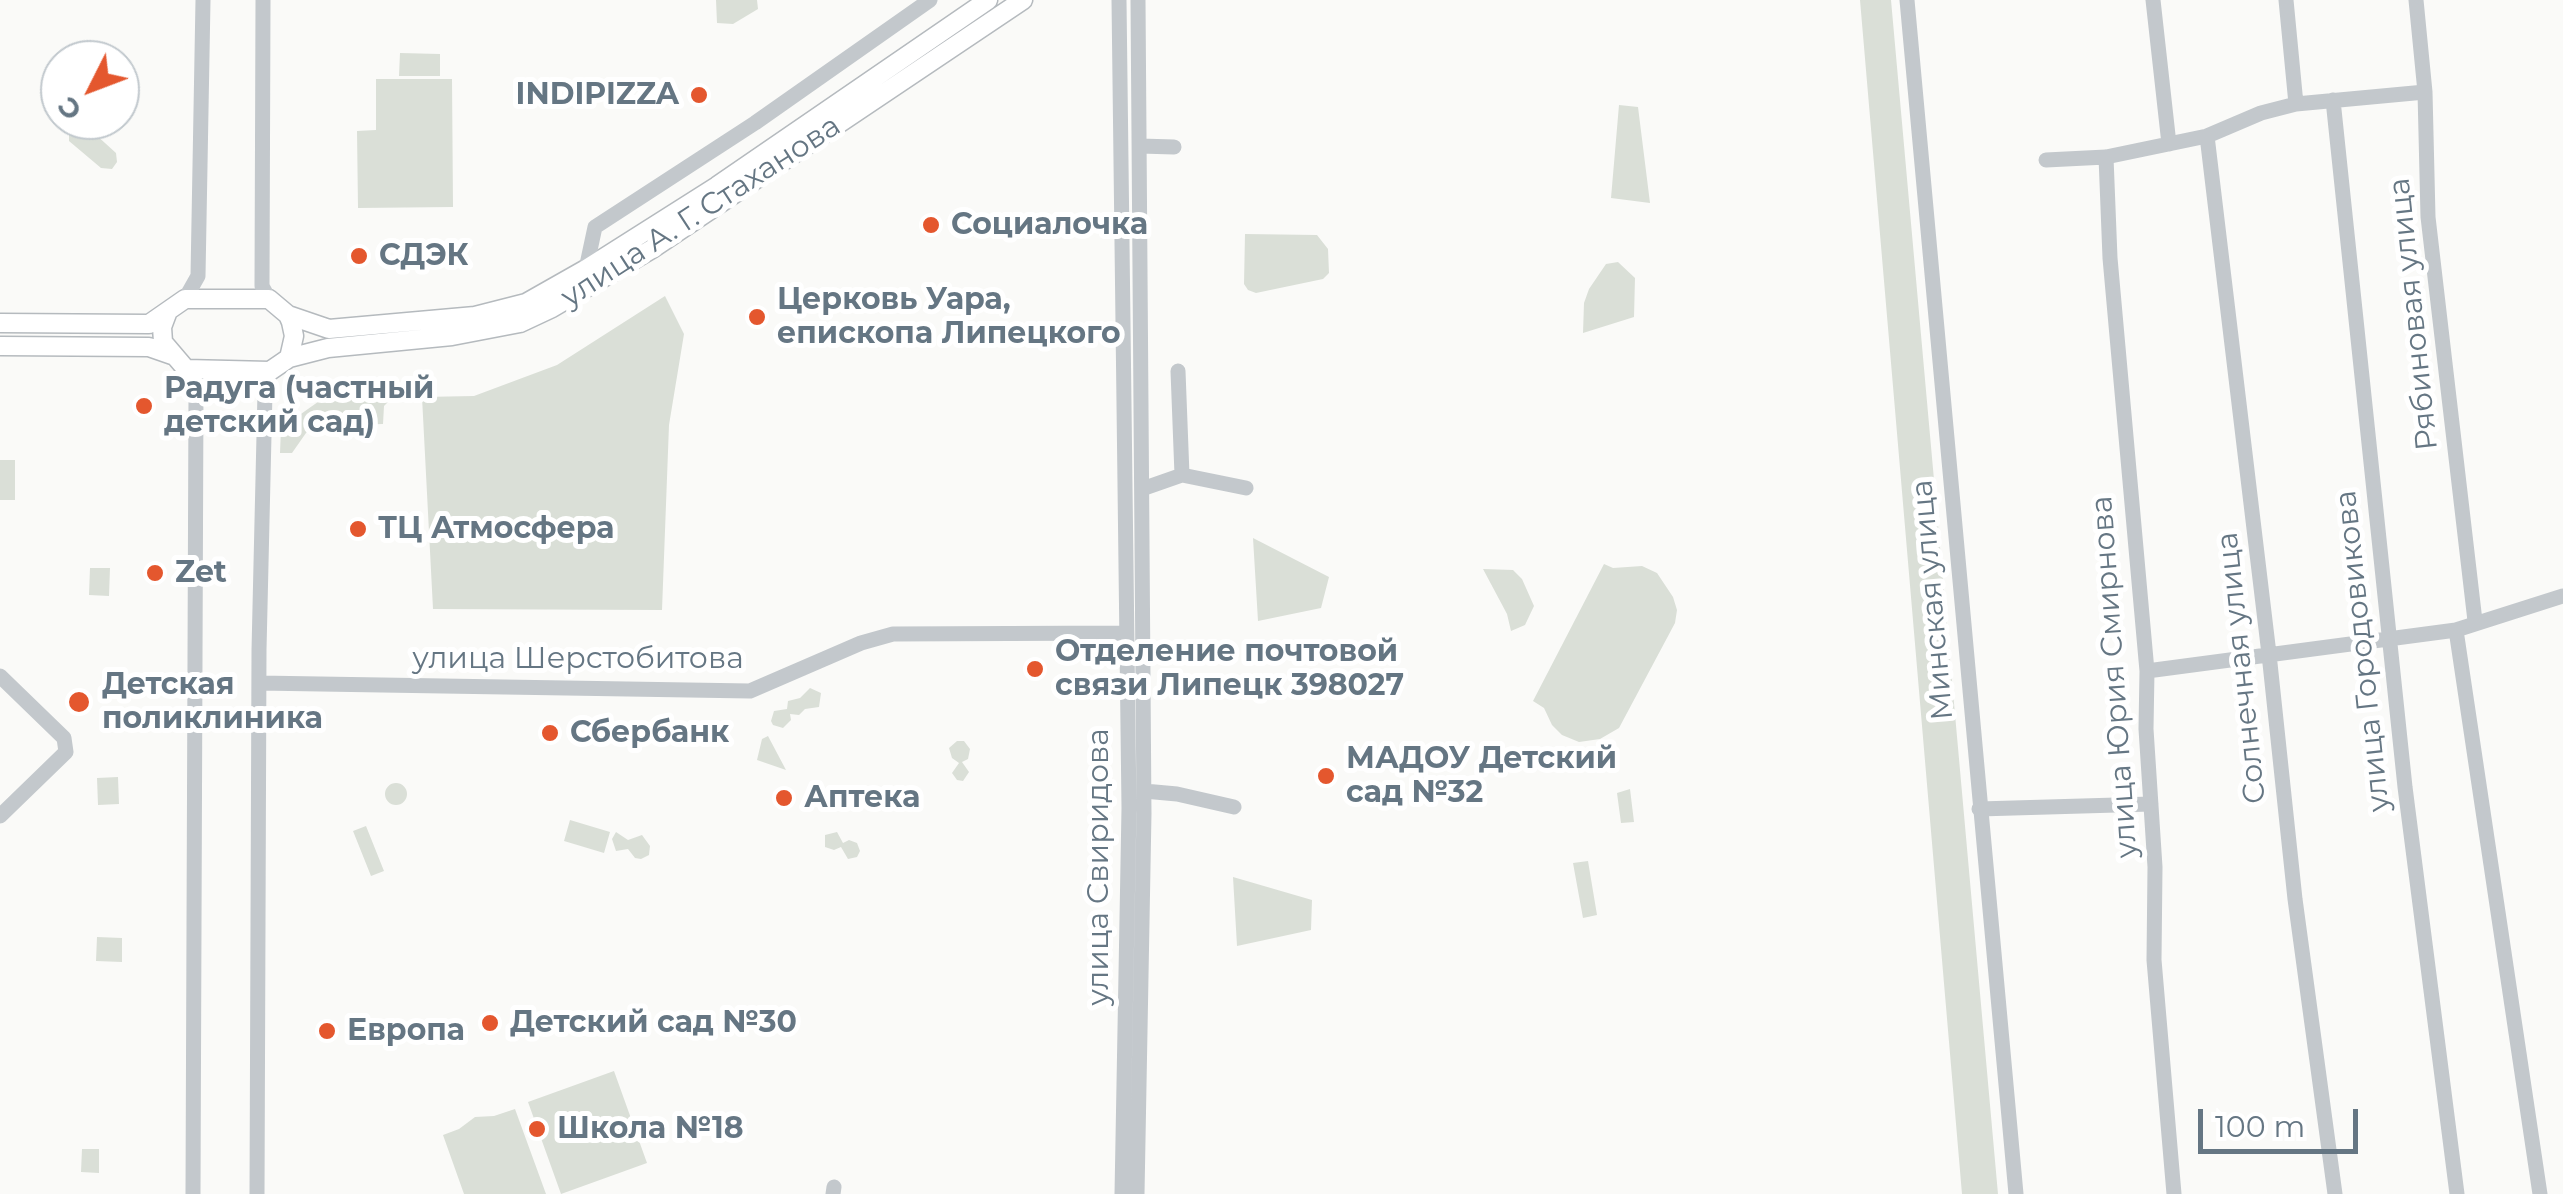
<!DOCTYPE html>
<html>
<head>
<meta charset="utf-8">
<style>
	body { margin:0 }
	#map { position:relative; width:2563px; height:1194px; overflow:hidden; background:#fafaf8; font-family:Montserrat,sans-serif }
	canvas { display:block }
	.north { position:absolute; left:40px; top:40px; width:100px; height:100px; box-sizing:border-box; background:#fff; border:2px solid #c1c8cd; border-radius:50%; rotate:228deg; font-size:28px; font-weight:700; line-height:40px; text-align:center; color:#657683 }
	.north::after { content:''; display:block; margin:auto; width:35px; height:45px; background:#e4572e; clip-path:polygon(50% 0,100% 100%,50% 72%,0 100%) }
	.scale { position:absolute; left:2198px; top:1109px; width:160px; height:45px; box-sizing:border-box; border:5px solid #657683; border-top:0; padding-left:12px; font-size:30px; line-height:35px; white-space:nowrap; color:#657683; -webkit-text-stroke:8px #fff; paint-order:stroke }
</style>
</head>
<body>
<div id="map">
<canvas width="2563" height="1194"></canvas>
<div class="north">С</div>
<div class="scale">100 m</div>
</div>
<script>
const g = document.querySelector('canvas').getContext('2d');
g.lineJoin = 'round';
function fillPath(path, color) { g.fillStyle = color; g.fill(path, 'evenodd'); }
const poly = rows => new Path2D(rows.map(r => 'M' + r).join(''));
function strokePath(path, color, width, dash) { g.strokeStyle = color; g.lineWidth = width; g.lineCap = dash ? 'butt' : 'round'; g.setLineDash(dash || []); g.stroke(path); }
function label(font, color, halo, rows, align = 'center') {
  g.font = font + ' Montserrat,sans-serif'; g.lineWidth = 10; g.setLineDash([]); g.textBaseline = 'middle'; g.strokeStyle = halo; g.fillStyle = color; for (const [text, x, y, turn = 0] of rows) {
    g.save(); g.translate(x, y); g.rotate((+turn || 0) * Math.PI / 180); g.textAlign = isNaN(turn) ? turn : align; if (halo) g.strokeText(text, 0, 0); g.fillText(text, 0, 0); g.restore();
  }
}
const green = poly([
	[716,0,757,0,758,9,733,24,717,23],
	[1860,0,1891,0,1998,1194,1962,1194],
	[400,53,440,54,440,76,399,76],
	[376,79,452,79,453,207,358,208,357,131,376,130],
	[1619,105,1638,107,1650,203,1611,198],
	[69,123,83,123,116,153,117,162,112,169,101,168,69,141],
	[1245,234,1317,235,1328,249,1329,273,1323,279,1256,293,1248,290,1244,284],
	[1618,262,1635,278,1634,317,1583,333,1584,303,1589,289,1606,264],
	[665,296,684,334,669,425,662,610,433,609,422,397,474,396,557,365],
	[342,385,404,386,384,406,383,424,315,426,306,433,292,453,280,453,281,428],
	[0,460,15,460,15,500,0,500],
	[1253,538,1329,577,1321,608,1258,621],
	[1604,564,1613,568,1642,566,1657,573,1673,597,1677,610,1675,623,1619,728,1600,739,1579,742,1562,735,1552,725,1544,708,1533,701],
	[90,568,110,568,109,596,89,595],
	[1483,569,1513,570,1522,579,1534,606,1525,625,1511,631,1507,614],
	[810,688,821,693,819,707,805,709,799,715,790,714,791,720,783,728,773,725,771,721,774,711,787,709,788,701,800,698],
	[768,736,786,770,757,760,762,739],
	[957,741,964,741,970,749,968,759,962,762,969,772,963,781,957,780,952,773,959,763,952,758,949,748],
	[118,777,119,804,98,805,97,778],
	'385 794a11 11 0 1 1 22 0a11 11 0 1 1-22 0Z',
	[1630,789,1634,822,1621,823,1617,793],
	[570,820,610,832,604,853,564,841],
	[366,826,384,871,371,876,353,831],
	[616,832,628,840,642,835,650,846,649,855,641,859,635,858,628,849,616,851,612,839],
	[837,832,843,843,849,840,857,843,860,851,857,857,848,859,841,847,834,850,825,847,825,835],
	[1588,861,1597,915,1583,918,1573,863],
	[1233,877,1312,900,1311,930,1237,946],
	[97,937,122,938,122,962,96,961],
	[614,1071,647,1163,561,1194,528,1102],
	[515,1109,546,1194,464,1194,443,1135,459,1129,475,1117,494,1116],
	[82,1149,99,1149,99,1173,81,1172]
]);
const minor = poly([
	[263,0,262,286,269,299],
	[1119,0,1129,808,1122,1194],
	[1907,0,2016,1194],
	[2153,0,2169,144],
	[2286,0,2296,104],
	[2416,0,2425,92,2428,217,2475,621],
	[2333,100,2405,787,2457,1194],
	[2207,136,2269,654,2295,899,2335,1194],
	[1140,146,1174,147],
	[2106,157,2110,258,2147,671,2146,729,2155,867,2154,960,2174,1194],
	[2046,160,2106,157,2207,136,2261,113,2296,104,2425,92],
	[586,269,595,227,755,123,930,0],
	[185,299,198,276,203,0],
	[186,369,196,392,193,1194],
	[1178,371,1182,475],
	[1142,489,1182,475,1246,488],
	[2456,630,2540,1194],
	[2147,671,2456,630,2563,596],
	[0,676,64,738,66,752,0,816],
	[259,683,750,691,861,643,893,634,1126,633],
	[1144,791,1177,794,1234,807],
	[1979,809,2151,804],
	[257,1194,259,650,265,392,270,371],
	[833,1194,834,1187],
	[1137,1194,1144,813,1138,0]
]);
const major = poly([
	[288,315,329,329,475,316,526,303,586,269,717,186,988,0],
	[0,323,149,324,185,299,269,299,288,315,291,322,294,336,289,358,270,371,186,369,163,342,162,327,168,311],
	[0,346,149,347,172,355],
	[289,358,328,348,452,336,520,323,552,308,652,249,1023,0]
]);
const markers = [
	[699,95,10,"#e4572e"],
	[931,225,10,"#e4572e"],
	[359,256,10,"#e4572e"],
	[757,317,10,"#e4572e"],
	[144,406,10,"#e4572e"],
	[358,529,10,"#e4572e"],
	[155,573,10,"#e4572e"],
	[1035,669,10,"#e4572e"],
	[79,702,12,"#e4572e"],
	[550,733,10,"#e4572e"],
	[1326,776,10,"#e4572e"],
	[784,798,10,"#e4572e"],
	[490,1023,10,"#e4572e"],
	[327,1031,10,"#e4572e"],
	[537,1129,10,"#e4572e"]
];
const poiNames = [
	["INDIPIZZA",679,95,"right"],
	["Социалочка",951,225],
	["СДЭК",379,256],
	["Церковь Уара,",777,300],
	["епископа Липецкого",777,334],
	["Радуга (частный",164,389],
	["детский сад)",164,423],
	["ТЦ Атмосфера",378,529],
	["Zet",175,573],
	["Отделение почтовой",1055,652],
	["связи Липецк 398027",1055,686],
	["Детская",102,685],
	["поликлиника",102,719],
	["Сбербанк",570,733],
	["МАДОУ Детский",1346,759],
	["сад №32",1346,793],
	["Аптека",804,798],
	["Детский сад №30",510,1023],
	["Европа",347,1031],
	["Школа №18",557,1129]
];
const streetNames = [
	["улица А. Г. Стаханова",701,212,-33],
	["Рябиновая улица",2414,314,-96],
	["Минская улица",1933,600,-95],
	["улица Городовикова",2363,651,-96],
	["улица Шерстобитова",578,659],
	["Солнечная улица",2242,668,-96],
	["улица Юрия Смирнова",2115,677,-94],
	["улица Свиридова",1099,867,-90]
];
fillPath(green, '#dadfd7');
strokePath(major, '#b5babe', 21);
strokePath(minor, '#c3c8cc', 15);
strokePath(major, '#fff', 18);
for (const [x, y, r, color] of markers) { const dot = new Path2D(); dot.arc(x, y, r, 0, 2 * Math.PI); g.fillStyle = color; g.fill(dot); strokePath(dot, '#fff', 4); }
label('bold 30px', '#657683', '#fff', poiNames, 'left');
label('30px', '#657683', '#fff', streetNames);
</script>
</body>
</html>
